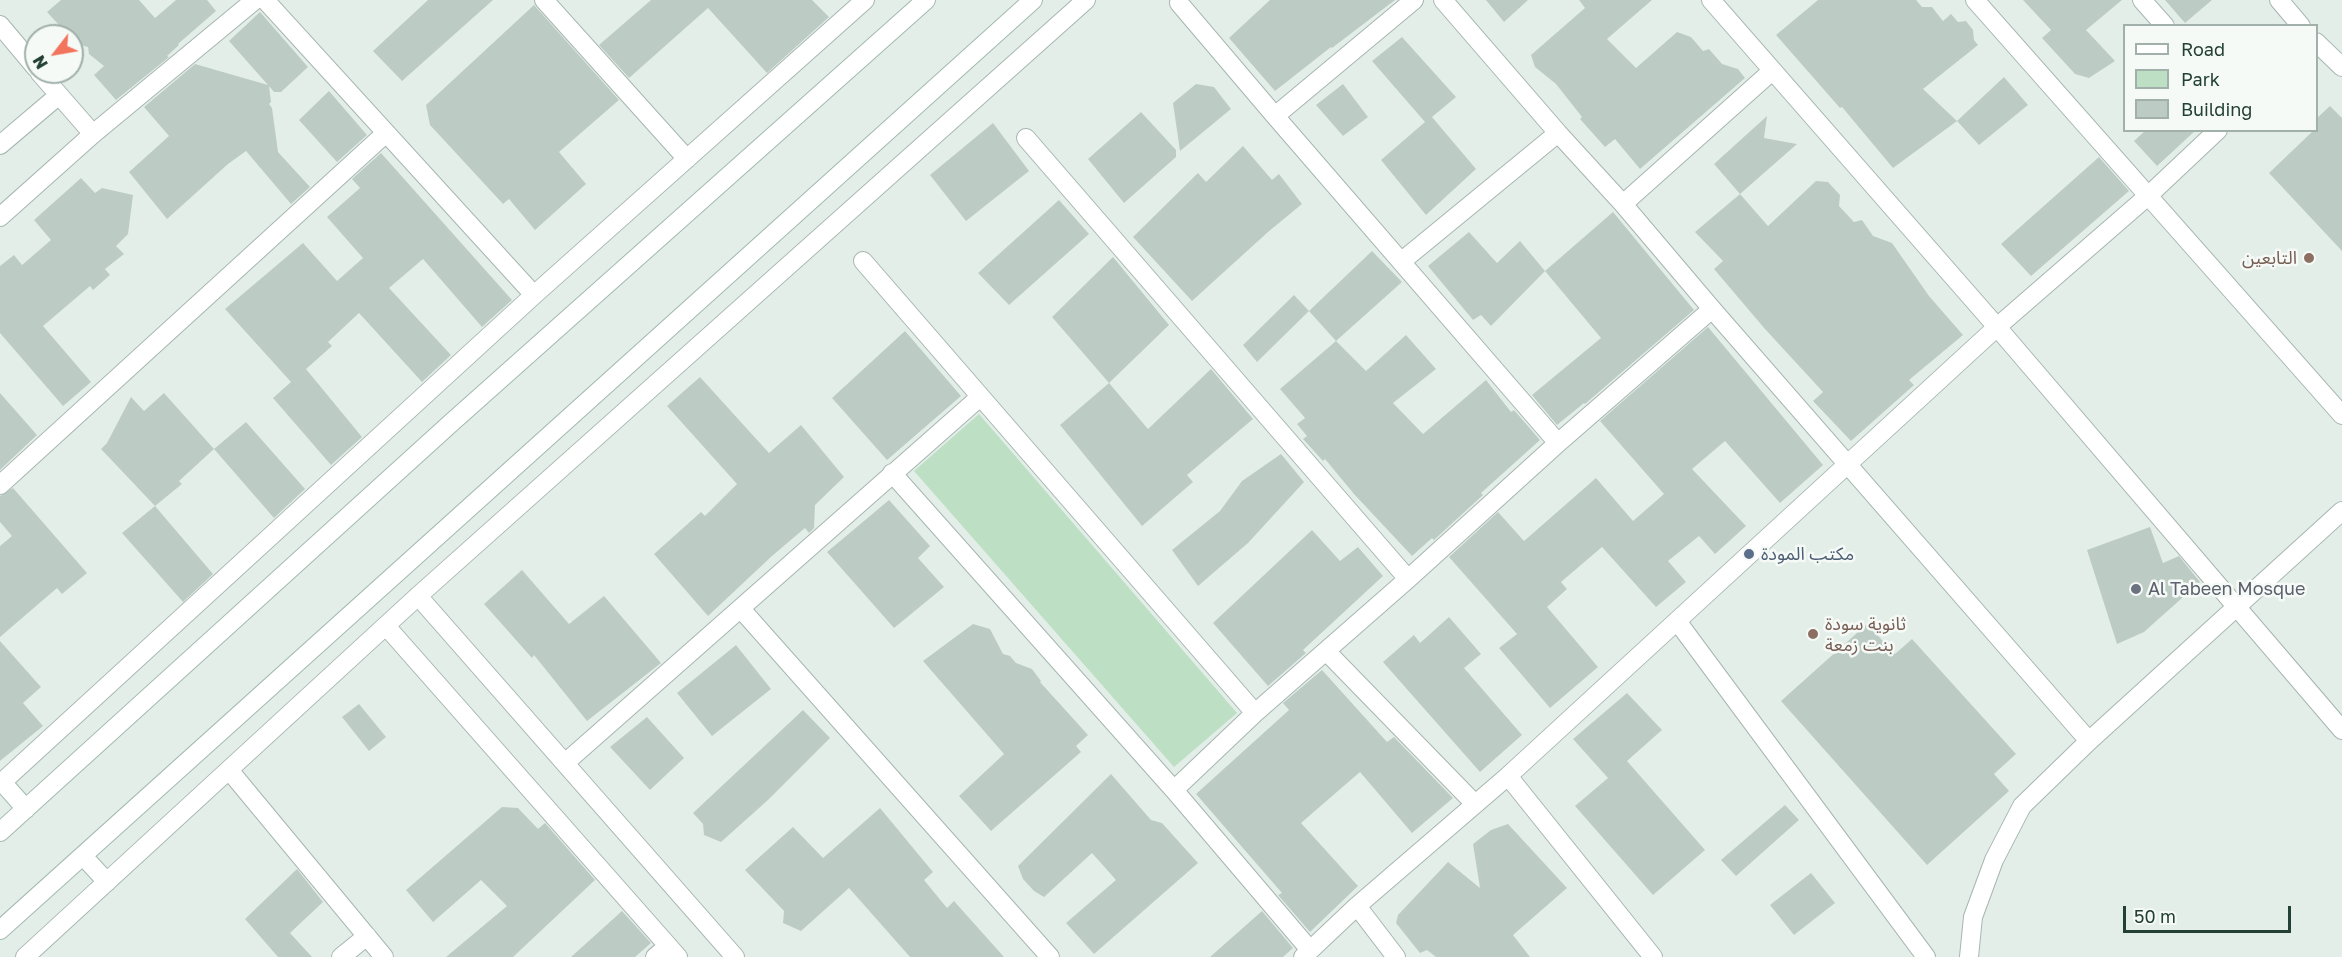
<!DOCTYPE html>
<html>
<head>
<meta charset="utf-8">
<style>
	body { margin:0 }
	#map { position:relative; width:2342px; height:957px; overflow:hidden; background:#e4eee9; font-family:"Golos Text",sans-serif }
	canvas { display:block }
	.legend { position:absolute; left:2123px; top:24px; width:195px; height:108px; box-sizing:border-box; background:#f5faf7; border:2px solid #a1b0aa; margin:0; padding:8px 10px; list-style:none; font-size:18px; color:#234036 }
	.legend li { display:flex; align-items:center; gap:12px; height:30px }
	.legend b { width:30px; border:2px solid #a1b0aa }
	.north { position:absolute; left:24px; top:24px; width:60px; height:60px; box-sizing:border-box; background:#f5faf7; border:2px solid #a1b0aa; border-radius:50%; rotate:239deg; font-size:16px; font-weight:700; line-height:24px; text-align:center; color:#234036 }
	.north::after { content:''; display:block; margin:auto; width:21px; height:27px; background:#f3745d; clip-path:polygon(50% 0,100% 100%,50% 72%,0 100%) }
	.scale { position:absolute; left:2123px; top:906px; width:168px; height:27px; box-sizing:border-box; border:3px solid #234036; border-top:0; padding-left:8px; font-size:18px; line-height:21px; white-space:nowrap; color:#234036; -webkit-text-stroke:4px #f5faf7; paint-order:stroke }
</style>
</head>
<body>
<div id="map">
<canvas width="2342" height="957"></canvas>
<ul class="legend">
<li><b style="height:8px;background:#fff"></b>Road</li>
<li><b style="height:16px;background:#bddfc3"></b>Park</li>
<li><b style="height:16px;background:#bcccc4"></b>Building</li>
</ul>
<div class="north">N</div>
<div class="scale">50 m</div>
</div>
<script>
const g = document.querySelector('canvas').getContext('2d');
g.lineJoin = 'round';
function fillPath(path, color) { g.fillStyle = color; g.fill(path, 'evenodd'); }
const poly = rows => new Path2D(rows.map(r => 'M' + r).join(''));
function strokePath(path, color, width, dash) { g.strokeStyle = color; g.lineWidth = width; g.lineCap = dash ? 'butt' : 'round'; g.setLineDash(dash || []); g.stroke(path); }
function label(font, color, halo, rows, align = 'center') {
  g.font = font + ' "Golos Text","Noto Sans Arabic",sans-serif'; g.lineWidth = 5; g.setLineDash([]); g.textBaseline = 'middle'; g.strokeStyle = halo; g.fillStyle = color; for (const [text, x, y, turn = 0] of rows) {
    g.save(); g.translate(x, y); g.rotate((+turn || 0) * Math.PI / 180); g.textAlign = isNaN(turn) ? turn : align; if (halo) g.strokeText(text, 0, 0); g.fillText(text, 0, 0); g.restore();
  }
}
const green = poly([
	[979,414,1237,713,1174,767,914,471]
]);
const building = poly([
	[61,0,139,0,155,18,176,0,207,0,216,11,178,44,179,45,167,56,169,57,116,100,94,75,104,66,89,54,88,47,81,45,67,32,55,29,58,24,47,12],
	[428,0,493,0,402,81,373,51],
	[651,0,812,0,829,17,767,73,708,8,629,78,599,45],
	[1270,0,1395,0,1332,48,1331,47,1275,91,1229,38],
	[1486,0,1528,0,1504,22],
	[1579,0,1652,0,1607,39,1636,68,1677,32,1691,37,1703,51,1709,49,1722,64,1738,69,1745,78,1640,169,1615,139,1605,147,1580,119,1582,117,1556,84,1535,67,1531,55,1585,8],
	[1818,0,1916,0,1922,7,1932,7,1943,21,1951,14,1958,22,1966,21,1973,30,1974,40,1978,45,1923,89,1957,121,1893,168,1842,107,1840,108,1776,35],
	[2023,0,2122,0,2086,30,2115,61,2089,78,2075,74,2042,38,2051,30],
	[2165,0,2212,0,2185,23],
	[534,5,619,100,559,152,586,184,535,230,509,199,503,204,430,125,426,105],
	[260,12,308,67,281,92,274,92,269,86,271,102,269,104,272,108,278,152,310,187,291,204,246,151,228,164,167,219,129,172,169,136,144,107,195,64,268,85,229,41],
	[1402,37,1456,97,1432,117,1476,169,1426,215,1381,160,1425,122,1372,61],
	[2004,77,2028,105,1979,145,1957,121],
	[1196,84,1214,87,1231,109,1180,151,1173,103],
	[1343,84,1368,117,1343,136,1316,105],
	[329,91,367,135,337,162,299,120],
	[2330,106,2342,118,2342,251,2269,173,2314,130,2316,130,2316,119],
	[1141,112,1176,150,1176,157,1124,203,1088,159],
	[1767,116,1764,138,1797,144,1740,194,1714,164],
	[993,123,1029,171,966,221,930,175],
	[2146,130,2196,130,2157,166,2134,141],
	[1243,146,1272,180,1279,174,1302,204,1268,232,1192,301,1133,237,1198,173,1206,182],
	[381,153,512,300,482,327,423,259,389,288,451,355,422,382,359,313,328,342,332,346,306,369,362,437,331,465,273,398,291,382,225,309,303,243,337,281,363,258,327,217,360,188,352,179],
	[2099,157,2129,191,2031,276,2001,244],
	[81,178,95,193,102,188,133,195,128,234,116,246,124,254,105,269,110,275,93,290,90,286,43,326,91,382,63,406,0,333,0,266,14,255,22,265,51,240,34,220],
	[1816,181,1828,182,1840,195,1839,206,1854,222,1862,220,1873,236,1892,243,1929,296,1963,335,1909,380,1914,385,1851,441,1813,401,1823,392,1765,329,1714,269,1723,261,1695,232,1740,194,1768,226],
	[1059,200,1089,234,1009,305,978,273],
	[1613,212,1694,310,1585,404,1584,403,1557,425,1532,395,1601,338,1545,271],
	[1469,232,1497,263,1520,241,1545,271,1491,326,1481,315,1473,320,1428,266],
	[1372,251,1402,282,1336,341,1309,311],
	[1113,257,1169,325,1109,383,1052,317],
	[1294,295,1309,311,1257,362,1243,345],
	[1708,327,1823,465,1780,503,1725,441,1692,469,1746,526,1715,554,1699,536,1668,561,1686,582,1656,607,1602,547,1561,582,1567,589,1547,607,1598,667,1550,708,1499,648,1517,634,1449,557,1498,512,1524,541,1596,478,1633,521,1664,494,1600,421],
	[905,331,961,396,887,460,832,398],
	[1406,335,1436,369,1393,403,1423,434,1486,380,1511,412,1514,410,1540,440,1481,493,1483,495,1434,540,1432,538,1412,556,1354,494,1325,459,1323,461,1303,439,1307,436,1297,424,1305,418,1280,389,1336,341,1366,371],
	[1211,369,1253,419,1187,475,1193,482,1142,526,1060,425,1109,383,1148,429],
	[700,377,769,453,801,425,844,477,815,505,814,528,809,533,805,528,772,556,708,616,654,554,701,512,705,516,737,484,667,406],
	[0,393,37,435,0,470],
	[164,393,214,449,179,481,182,484,155,506,101,449,107,443,131,397,144,411],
	[246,422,305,489,274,518,214,449],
	[1281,454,1304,482,1248,543,1198,586,1172,550,1220,511,1242,481],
	[13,488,87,573,62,594,57,588,0,637,0,546,12,536,0,522,0,496],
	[889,500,930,546,918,558,944,587,894,628,827,552],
	[155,506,213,574,183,602,122,533],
	[2150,527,2163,563,2179,556,2200,582,2144,632,2117,644,2087,550],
	[1312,530,1340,561,1358,547,1383,576,1303,650,1306,653,1268,686,1213,623],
	[522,570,569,624,604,596,661,663,587,721,534,655,532,658,484,604],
	[1449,617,1481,654,1464,668,1522,735,1480,772,1383,662,1414,635,1420,643],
	[973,624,990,629,1003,654,1010,656,1016,663,1032,669,1041,681,1040,682,1088,735,1076,746,1081,752,991,831,959,796,1004,754,923,661],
	[1867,624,1895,654,1912,639,2016,754,1994,774,2009,791,1927,865,1781,701],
	[0,641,41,687,23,703,43,726,0,761],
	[736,645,771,689,712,736,677,693],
	[1322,670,1387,742,1394,737,1453,798,1412,833,1360,772,1301,823,1358,886,1310,932,1278,895,1282,893,1196,794,1289,710,1283,703],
	[1627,693,1662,730,1627,761,1705,850,1653,895,1575,806,1608,778,1573,739],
	[359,704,386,737,369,751,342,717],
	[803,710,830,738,768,800,721,842,704,835,703,824,693,813],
	[647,717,684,758,650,790,610,747],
	[1111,774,1151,820,1162,823,1198,863,1094,954,1066,923,1116,880,1092,853,1044,897,1034,891,1023,879,1018,866],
	[1785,805,1799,820,1736,876,1721,860],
	[502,807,518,808,538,829,545,823,595,880,513,957,446,957,507,906,481,880,433,922,406,890],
	[880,808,933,872,924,880,947,908,954,901,1004,957,910,957,849,888,801,931,783,923,784,911,745,870,793,827,823,858],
	[1508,824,1567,888,1513,935,1530,957,1436,957,1427,950,1420,953,1396,923,1398,915,1448,862,1480,888,1473,844,1491,830],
	[297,869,323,902,290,933,312,957,278,957,245,919],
	[1811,873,1835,903,1794,935,1770,905],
	[622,911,651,943,635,957,571,957],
	[1262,911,1293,948,1283,957,1210,957]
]);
const minor = poly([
	[265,0,534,295],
	[544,0,687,159],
	[1443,0,1558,133,1623,204,1712,309,2089,741],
	[1711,0,1997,327,2342,730],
	[1975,0,2342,415],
	[2142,0,2165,26],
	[2279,0,2301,26],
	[1179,3,1275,116,1558,443],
	[0,25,36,68],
	[2316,42,2342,67],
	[39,72,93,134],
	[1275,116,1414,0],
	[1026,138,1408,579],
	[0,145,59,95],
	[1623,204,1772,71],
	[0,217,93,134,255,0],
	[863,261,1255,713],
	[1402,261,1558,133],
	[892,473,1174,790,1310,950],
	[0,485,386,133],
	[741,609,1050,957],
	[1677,621,1926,957],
	[1326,651,1475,804],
	[565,763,980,397],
	[229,770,384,957],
	[1508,776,1653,957],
	[0,784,534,295,865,0],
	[1174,790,1255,713,1408,579,1558,443,1712,309],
	[1357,906,1396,957],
	[25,957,418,596,1086,0],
	[341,957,367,936],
	[655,957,668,946],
	[1303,957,1357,906,1508,776,1997,327,2149,195,2218,130],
	[1969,957,1973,917,1994,860,2022,806,2089,741,2342,511]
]);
const tertiary = poly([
	[418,596,735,957],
	[386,626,678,957]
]);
const secondary = poly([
	[2,782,26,809],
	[0,832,451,423,926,0],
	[83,856,107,882],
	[0,930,1033,0]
]);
const markers = [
	[2309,258,6,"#8d6e63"],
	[1749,554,6,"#5c6f8a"],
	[2136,589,6,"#6b7280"],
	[1813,634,6,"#8d6e63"]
];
const educationNames = [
	["التابعين",2297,258],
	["ثانوية سودة",1825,624,"left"],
	["بنت زمعة",1825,645,"left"]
];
const serviceNames = [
	["مكتب المودة",1761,554]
];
const worshipNames = [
	["Al Tabeen Mosque",2148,589]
];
fillPath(green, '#bddfc3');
fillPath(building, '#bcccc4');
strokePath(minor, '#a6b6b0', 20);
strokePath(tertiary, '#a6b6b0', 20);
strokePath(secondary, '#a2bab0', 20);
strokePath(minor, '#fff', 18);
strokePath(tertiary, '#fff', 18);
strokePath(secondary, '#fff', 18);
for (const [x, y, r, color] of markers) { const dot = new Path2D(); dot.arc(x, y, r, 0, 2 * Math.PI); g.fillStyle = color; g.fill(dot); strokePath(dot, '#f5faf7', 2); }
label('18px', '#785e54', '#f5faf7', educationNames, 'right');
label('18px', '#4e5e75', '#f5faf7', serviceNames, 'left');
label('18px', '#5b616d', '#f5faf7', worshipNames, 'left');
</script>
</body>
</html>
